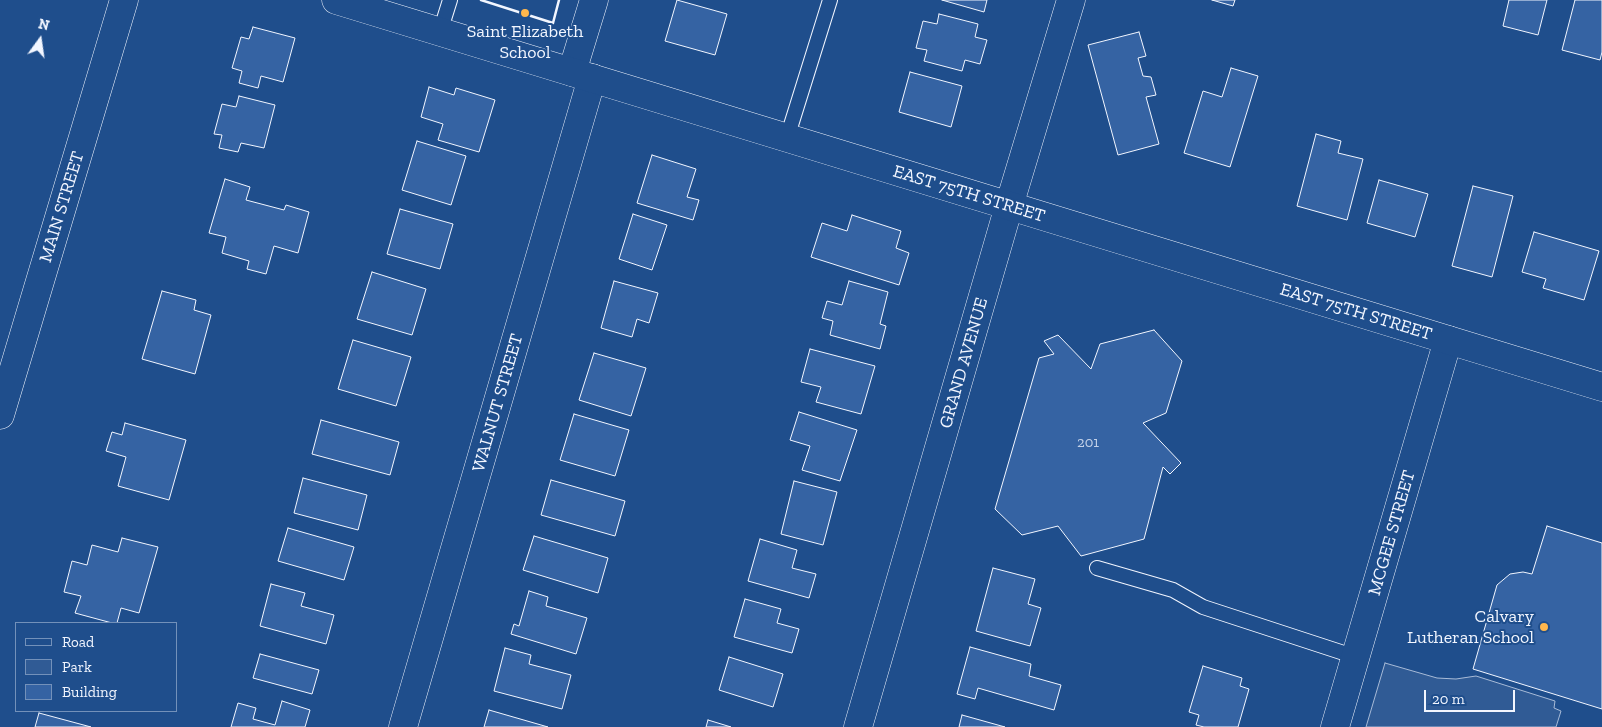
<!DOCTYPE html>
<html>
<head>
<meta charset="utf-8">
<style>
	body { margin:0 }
	#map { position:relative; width:1602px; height:727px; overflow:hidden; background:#1f4e8c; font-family:"Zilla Slab",serif }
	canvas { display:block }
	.legend { position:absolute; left:15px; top:622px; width:162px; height:90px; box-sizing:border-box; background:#1f4e8c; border:1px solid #7391ba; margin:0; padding:6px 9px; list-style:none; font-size:15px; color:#f2f6ff }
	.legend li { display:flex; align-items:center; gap:10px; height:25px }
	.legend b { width:25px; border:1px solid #7391ba }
	.north { position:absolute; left:15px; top:15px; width:50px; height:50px; -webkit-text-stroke:4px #1f4e8c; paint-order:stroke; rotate:14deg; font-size:14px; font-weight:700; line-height:20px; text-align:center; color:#f2f6ff }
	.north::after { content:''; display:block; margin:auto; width:18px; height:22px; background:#f2f6ff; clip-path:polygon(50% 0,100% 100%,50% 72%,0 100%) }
	.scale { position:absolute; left:1424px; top:690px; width:91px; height:22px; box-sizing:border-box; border:2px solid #f2f6ff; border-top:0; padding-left:6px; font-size:15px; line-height:18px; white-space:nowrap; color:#f2f6ff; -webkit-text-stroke:4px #1f4e8c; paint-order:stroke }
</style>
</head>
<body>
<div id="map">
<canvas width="1602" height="727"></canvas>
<ul class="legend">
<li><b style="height:6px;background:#1f4e8c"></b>Road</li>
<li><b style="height:14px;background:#305b95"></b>Park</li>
<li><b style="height:14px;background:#3563a3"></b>Building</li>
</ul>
<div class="north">N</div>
<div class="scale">20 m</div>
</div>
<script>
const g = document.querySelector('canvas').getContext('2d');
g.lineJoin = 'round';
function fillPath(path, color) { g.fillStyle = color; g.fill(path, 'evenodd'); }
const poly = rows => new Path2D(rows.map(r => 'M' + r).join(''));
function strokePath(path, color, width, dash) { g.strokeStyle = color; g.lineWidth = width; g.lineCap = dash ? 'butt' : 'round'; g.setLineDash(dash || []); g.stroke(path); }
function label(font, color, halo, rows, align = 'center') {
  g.font = font + ' "Zilla Slab",serif'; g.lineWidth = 4; g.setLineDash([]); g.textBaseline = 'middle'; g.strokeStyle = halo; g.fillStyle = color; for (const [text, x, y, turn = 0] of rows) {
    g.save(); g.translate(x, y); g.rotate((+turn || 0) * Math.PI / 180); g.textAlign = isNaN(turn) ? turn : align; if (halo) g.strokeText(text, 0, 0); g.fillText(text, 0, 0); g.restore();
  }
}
const green = poly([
	[1385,663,1437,678,1456,679,1476,676,1555,701,1554,708,1561,711,1556,727,1366,727,1385,663]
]);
const building = poly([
	[677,0,727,14,715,55,665,41,677,0],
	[942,0,987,0,984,12,942,0],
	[1212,0,1235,0,1233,6,1212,0],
	[1509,0,1547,0,1538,35,1503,26,1509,0],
	[1575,0,1602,0,1602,52,1600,60,1562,50,1575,0],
	[939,14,978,24,975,37,987,40,980,64,965,60,962,71,924,61,927,50,916,48,923,21,937,24,939,14],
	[253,27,295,38,283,82,261,76,258,88,239,83,242,71,232,68,241,37,249,39,253,27],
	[1139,32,1146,56,1138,58,1143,76,1151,77,1156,95,1146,97,1159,144,1118,155,1088,45,1139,32],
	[1231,68,1258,76,1230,167,1184,153,1203,91,1222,97,1231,68],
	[910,72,962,86,951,127,899,112,910,72],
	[429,87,454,95,456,88,495,100,479,152,438,140,443,124,421,117,429,87],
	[239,96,275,105,264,148,241,143,238,152,219,148,222,135,214,134,222,104,236,107,239,96],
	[1316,134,1341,141,1338,153,1363,159,1347,220,1297,206,1316,134],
	[417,141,466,156,451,205,402,190,417,141],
	[652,155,696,169,687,197,699,200,693,220,637,203,652,155],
	[225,179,250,187,246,200,284,210,286,205,309,212,298,253,274,246,266,274,247,269,249,261,222,253,226,237,209,233,225,179],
	[1379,180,1428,194,1415,237,1367,223,1379,180],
	[1473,186,1513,196,1492,277,1452,266,1473,186],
	[400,209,453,224,440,269,387,254,400,209],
	[633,214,667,225,652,270,619,259,633,214],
	[852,215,901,231,896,248,909,253,899,285,811,257,822,223,847,231,852,215],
	[1534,232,1599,251,1584,300,1543,288,1546,279,1522,272,1534,232],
	[372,272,426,289,412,335,357,319,372,272],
	[614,281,658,293,649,323,637,319,632,337,601,328,614,281],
	[849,281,888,292,880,324,886,326,880,349,830,335,833,321,822,318,827,301,842,305,849,281],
	[162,291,196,300,194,310,211,315,195,374,142,359,162,291],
	[1154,330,1182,361,1166,413,1143,423,1181,463,1170,474,1163,467,1144,539,1081,556,1058,526,1022,535,995,509,1039,358,1054,354,1044,341,1058,335,1091,369,1100,344,1154,330],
	[353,340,411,357,396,406,338,389,353,340],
	[810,349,875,366,861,414,816,402,821,387,801,382,810,349],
	[594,353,646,368,631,416,579,400,594,353],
	[799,412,857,430,840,481,802,470,810,446,790,440,799,412],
	[574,414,629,430,615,476,560,460,574,414],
	[321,420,399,442,390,475,312,454,321,420],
	[125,423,186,440,169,500,118,486,126,457,106,451,112,432,122,435,125,423],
	[303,478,367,495,358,530,294,513,303,478],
	[551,480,625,501,615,536,541,515,551,480],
	[794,481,837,492,823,545,781,534,794,481],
	[1547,526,1602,543,1602,709,1473,669,1497,585,1510,574,1523,572,1532,574,1547,526],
	[288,528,354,547,344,580,278,561,288,528],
	[534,536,608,558,598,593,523,570,534,536],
	[122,538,158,547,139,613,121,608,117,623,112,623,75,613,81,596,64,592,72,561,87,565,92,545,118,552,122,538],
	[760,539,797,550,792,568,816,574,809,598,748,581,760,539],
	[993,568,1035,579,1028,604,1041,608,1030,646,976,631,993,568],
	[271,584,305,593,301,606,334,615,326,644,260,626,271,584],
	[529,591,548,597,546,606,587,618,576,654,511,634,514,624,519,626,529,591],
	[745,599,781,609,777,623,799,629,792,653,734,637,745,599],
	[970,647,1031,664,1029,676,1061,685,1054,710,978,688,975,699,957,694,970,647],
	[505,648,531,655,529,664,571,675,562,709,494,691,505,648],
	[260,654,319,670,312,694,253,678,260,654],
	[729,657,783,674,773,707,719,690,729,657],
	[1203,666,1242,678,1240,686,1249,689,1238,727,1204,727,1196,725,1199,715,1189,712,1203,666],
	[282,701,310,710,305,727,231,727,238,703,256,708,253,719,275,725,282,701],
	[489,710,548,727,484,727,489,710],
	[39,713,91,727,35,727,39,713],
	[962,715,1005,727,959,727,962,715],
	[708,720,731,727,706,727,708,720]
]);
const service = poly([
	[440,32,450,0],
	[787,138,830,0],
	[1097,568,1173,590,1203,607,1356,657]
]);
const minor = poly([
	[572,72,594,0],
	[0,415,124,0],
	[403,727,592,78],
	[858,727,1009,206,1071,0],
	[1335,727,1448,340]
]);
const secondary = poly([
	[336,0,1602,387]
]);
const wall = poly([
	[481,0,553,23,559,0]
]);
const markers = [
	[525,13,5,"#ffb74d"],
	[1544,627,5,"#ffb74d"]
];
const numberNames = [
	["201",1088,443]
];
const poiNames = [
	["Saint Elizabeth",525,32],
	["School",525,53],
	["Calvary",1534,617,"right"],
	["Lutheran School",1534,638,"right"]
];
const streetNames = [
	["EAST 75TH STREET",969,194,17],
	["MAIN STREET",62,207,-73],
	["EAST 75TH STREET",1356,312,17],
	["GRAND AVENUE",964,363,-74],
	["WALNUT STREET",498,403,-74],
	["MCGEE STREET",1392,533,-74]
];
fillPath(green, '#305b95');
strokePath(green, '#a8bbd7', 1);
fillPath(building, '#3563a3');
strokePath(building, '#f2f6ff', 1);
strokePath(service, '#f2f6ff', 16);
strokePath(minor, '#f2f6ff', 29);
strokePath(secondary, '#f2f6ff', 29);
strokePath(service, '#1f4e8c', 14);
strokePath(minor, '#1f4e8c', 28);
strokePath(secondary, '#1f4e8c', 28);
strokePath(wall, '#f2f6ff', 2.5);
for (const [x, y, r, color] of markers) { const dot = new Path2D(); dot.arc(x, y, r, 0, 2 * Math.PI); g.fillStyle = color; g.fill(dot); strokePath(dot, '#1f4e8c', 2); }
label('15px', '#c3d1e8', null, numberNames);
label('18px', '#f2f6ff', '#1f4e8c', poiNames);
label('18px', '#f2f6ff', '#1f4e8c', streetNames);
</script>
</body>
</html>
